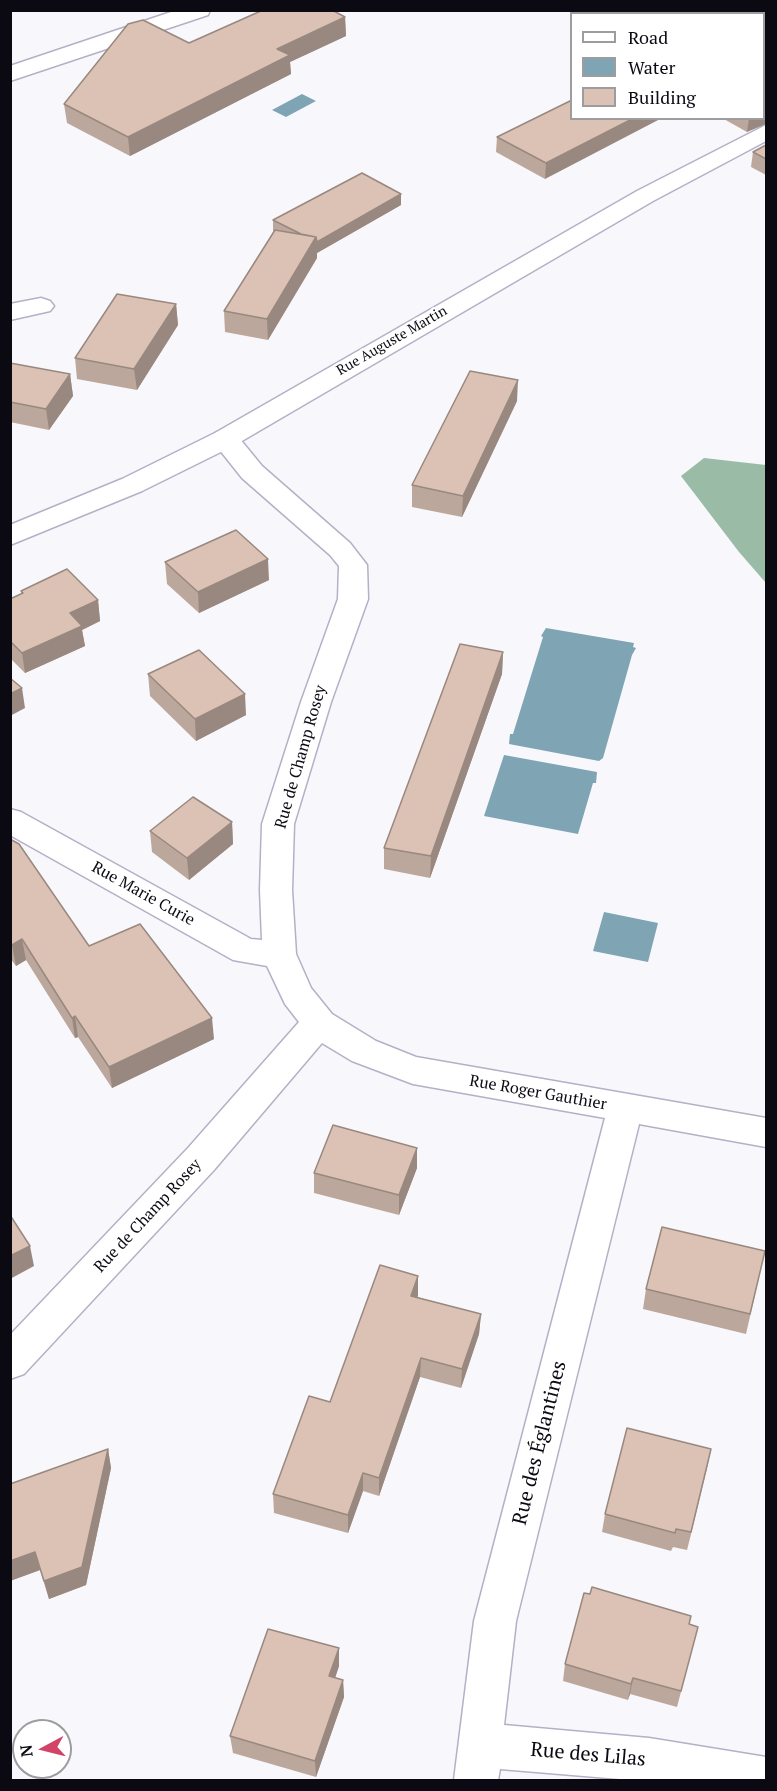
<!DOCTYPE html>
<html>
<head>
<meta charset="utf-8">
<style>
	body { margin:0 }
	#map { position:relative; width:777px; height:1791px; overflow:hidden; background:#f8f7fc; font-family:"PT Serif",serif }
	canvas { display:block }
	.frame { position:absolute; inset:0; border:12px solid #0b0a12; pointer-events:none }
	.legend { position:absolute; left:570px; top:12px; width:195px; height:108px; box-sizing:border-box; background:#fff; border:2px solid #9d9da0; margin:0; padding:8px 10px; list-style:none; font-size:18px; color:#0b0a12 }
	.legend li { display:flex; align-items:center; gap:12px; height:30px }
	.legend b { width:30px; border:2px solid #9d9da0 }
	.north { position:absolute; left:12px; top:1719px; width:60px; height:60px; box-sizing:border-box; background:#fff; border:2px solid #9d9da0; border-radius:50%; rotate:263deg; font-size:16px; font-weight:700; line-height:24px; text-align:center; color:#0b0a12 }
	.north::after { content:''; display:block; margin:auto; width:21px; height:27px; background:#d24367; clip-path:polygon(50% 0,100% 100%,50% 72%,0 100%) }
</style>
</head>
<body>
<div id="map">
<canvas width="777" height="1791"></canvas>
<div class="frame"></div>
<ul class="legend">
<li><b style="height:8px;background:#fff"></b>Road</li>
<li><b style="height:16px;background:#7fa5b4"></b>Water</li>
<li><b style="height:16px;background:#dbc2b5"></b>Building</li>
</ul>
<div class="north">N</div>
</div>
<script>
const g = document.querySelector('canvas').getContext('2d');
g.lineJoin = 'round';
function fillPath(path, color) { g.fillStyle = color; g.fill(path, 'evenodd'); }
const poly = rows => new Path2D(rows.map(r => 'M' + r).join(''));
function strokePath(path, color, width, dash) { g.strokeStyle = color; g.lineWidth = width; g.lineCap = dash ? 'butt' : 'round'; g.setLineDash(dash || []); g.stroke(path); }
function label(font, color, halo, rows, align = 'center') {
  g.font = font + ' "PT Serif",serif'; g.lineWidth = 5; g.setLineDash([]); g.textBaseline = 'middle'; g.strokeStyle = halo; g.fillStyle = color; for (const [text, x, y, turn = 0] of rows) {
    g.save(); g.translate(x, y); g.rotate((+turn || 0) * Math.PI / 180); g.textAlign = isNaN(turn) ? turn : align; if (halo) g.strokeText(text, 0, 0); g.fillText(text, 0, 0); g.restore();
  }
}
const forest = poly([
	[704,458,766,465,766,583,739,552,681,476]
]);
const water = poly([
	[302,94,316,101,286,117,272,110],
	[546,628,634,643,633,647,636,648,632,655,603,758,599,761,509,744,510,734,513,734,543,637,541,636],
	[504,755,597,772,596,783,593,783,578,834,484,816],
	[604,912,658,923,648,962,593,951]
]);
const street = poly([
	[177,10,210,10,208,15,10,81,10,66,177,10],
	[41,298,50,301,54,306,50,311,10,320,10,304,41,298],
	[225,431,235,433,262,466,350,543,367,565,368,599,331,702,294,824,292,890,296,954,311,988,332,1014,376,1041,416,1057,766,1118,766,1147,639,1124,516,1621,504,1725,649,1738,766,1757,766,1780,632,1780,500,1769,498,1780,454,1780,474,1621,605,1118,413,1084,352,1061,322,1043,214,1170,24,1374,10,1379,10,1335,188,1148,299,1022,285,1004,267,966,233,960,10,835,10,809,21,812,251,939,262,940,260,890,262,824,301,702,338,599,339,566,330,555,242,478,211,439,215,433,225,431]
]);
const secondary = poly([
	[766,125,766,141,653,201,235,445,142,491,10,545,10,525,122,479,215,433,637,191,766,125]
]);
const wall = poly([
	[345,17,346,36,290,62,291,74,130,156,67,123,64,104,189,43],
	[572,100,545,179,496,152,497,137],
	[722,118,764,118,747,132],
	[766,145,766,175,751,167,753,152],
	[401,194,401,205,317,253,317,258,268,340,225,332,224,311,274,231,273,231,273,220],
	[176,304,178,325,137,390,77,379,75,358],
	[10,363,70,374,73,396,49,430,10,422],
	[517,401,462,517,412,507,412,485],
	[165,562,269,580,199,613,167,584],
	[21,591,98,600,100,621,82,630,85,646,25,673,10,658,10,599,21,594],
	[503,652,502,674,430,878,384,869,384,848],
	[148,674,246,715,196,741,150,696],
	[232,822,233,844,189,880,152,852,150,831],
	[10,839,89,946,214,1039,112,1088,78,1037,75,1038,26,960,16,966,10,958],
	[417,1148,417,1168,399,1215,314,1193,314,1173],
	[765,1251,746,1334,643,1309,646,1289],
	[418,1276,417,1297,481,1314,479,1334,461,1388,420,1377,379,1496,363,1491,348,1533,274,1513,273,1494,330,1402],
	[108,1449,111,1468,86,1585,49,1599,40,1570,10,1581,10,1484],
	[711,1449,687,1550,673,1547,671,1551,602,1532,605,1514],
	[689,1624,698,1627,677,1707,630,1694,628,1700,563,1681,565,1664],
	[339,1648,339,1666,335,1678,343,1680,344,1697,316,1777,233,1753,230,1736]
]);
const shadedWall = poly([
	[345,17,346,36,290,62,291,74,130,156,128,137,277,49],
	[766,62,766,76,764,78,764,64],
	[766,110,766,124,747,132,749,118,764,118,764,111],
	[634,118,662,118,545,179,546,163],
	[401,194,401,205,317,253,317,258,268,340,267,319,316,237],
	[176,304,178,325,137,390,134,369],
	[70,374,73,396,49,430,46,409],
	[518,380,517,401,462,517,463,496],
	[268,559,269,580,199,613,198,592],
	[98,600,100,621,82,630,85,646,25,673,22,653,70,613],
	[503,652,502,674,430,878,431,856],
	[22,688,25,708,10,716,10,694],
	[245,694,246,715,196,741,195,719],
	[232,822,233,844,189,880,187,858],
	[22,939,26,960,16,966,12,945],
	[75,1016,78,1037,75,1038,72,1018],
	[212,1018,214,1039,112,1088,109,1067],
	[417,1148,417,1168,399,1215,399,1195],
	[30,1246,34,1266,10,1279,10,1256],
	[418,1276,418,1296,411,1315,411,1296],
	[481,1314,479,1334,461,1388,462,1369],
	[421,1358,420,1377,379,1496,379,1478],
	[108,1449,111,1468,86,1585,49,1599,44,1581],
	[711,1449,707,1468,687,1550,691,1532],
	[363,1473,363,1491,348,1533,348,1515],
	[35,1552,40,1570,10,1581,10,1561],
	[339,1648,339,1666,330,1693,329,1676],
	[633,1678,630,1694,628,1700,631,1684],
	[343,1680,344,1697,316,1777,315,1761]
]);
const building = poly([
	[263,10,332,10,345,17,277,49,290,55,128,137,64,104,128,24,143,20,189,43,263,10],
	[726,10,766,10,766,62,764,64,764,14,719,14,726,10],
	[764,82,766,83,766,110,764,111,764,82],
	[572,100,572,118,634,118,546,163,497,137,572,100],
	[766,145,766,159,753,152,766,145],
	[362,173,401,194,317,242,316,237,301,234,273,220,362,173],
	[275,230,316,237,267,319,224,311,275,230],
	[117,294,176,304,134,369,75,358,117,294],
	[10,363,70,374,46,409,10,402,10,363],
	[470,371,518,380,463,496,412,485,470,371],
	[236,530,268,559,198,592,165,562,236,530],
	[67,569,98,600,70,613,82,626,22,653,10,641,10,599,23,593,21,591,67,569],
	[460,644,503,652,431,856,384,848,460,644],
	[199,650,245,694,195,719,148,674,199,650],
	[10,678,22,688,10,694,10,678],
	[193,797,232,822,187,858,150,831,193,797],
	[10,839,19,844,89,946,140,924,212,1018,109,1067,75,1016,72,1018,22,939,12,945,10,943,10,839],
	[333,1125,417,1148,399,1195,314,1173,333,1125],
	[10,1215,30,1246,10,1256,10,1215],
	[662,1227,765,1251,750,1314,646,1289,662,1227],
	[380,1265,418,1276,411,1296,481,1314,462,1369,421,1358,379,1478,363,1473,348,1515,273,1494,309,1396,330,1402,380,1265],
	[627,1428,711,1449,691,1532,676,1529,675,1533,605,1514,627,1428],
	[108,1449,82,1567,44,1581,35,1552,10,1561,10,1484,108,1449],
	[592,1587,691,1616,689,1624,698,1627,681,1691,633,1678,631,1684,565,1664,584,1593,590,1594,592,1587],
	[268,1629,339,1648,329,1676,343,1680,315,1761,230,1736,268,1629]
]);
const farStreetnames = [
	["Rue Auguste Martin",392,341,-30]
];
const streetNames = [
	["Rue de Champ Rosey",301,757,-74],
	["Rue Marie Curie",143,894,29],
	["Rue Roger Gauthier",538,1093,10],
	["Rue de Champ Rosey",148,1216,-47]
];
const nearStreetnames = [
	["Rue des Églantines",540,1443,-76],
	["Rue des Lilas",588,1755,5]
];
fillPath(forest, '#9abba6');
fillPath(water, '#7fa5b4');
strokePath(street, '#b4b0c7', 3);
strokePath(secondary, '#b4b0c7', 3);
fillPath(street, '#fff');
fillPath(secondary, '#fff');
fillPath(wall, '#bca79c');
fillPath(shadedWall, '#99887f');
fillPath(building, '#dbc2b5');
strokePath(building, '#99887f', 1.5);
label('14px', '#0b0a12', '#fff', farStreetnames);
label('16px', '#0b0a12', '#fff', streetNames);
label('20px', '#0b0a12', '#fff', nearStreetnames);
</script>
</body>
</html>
